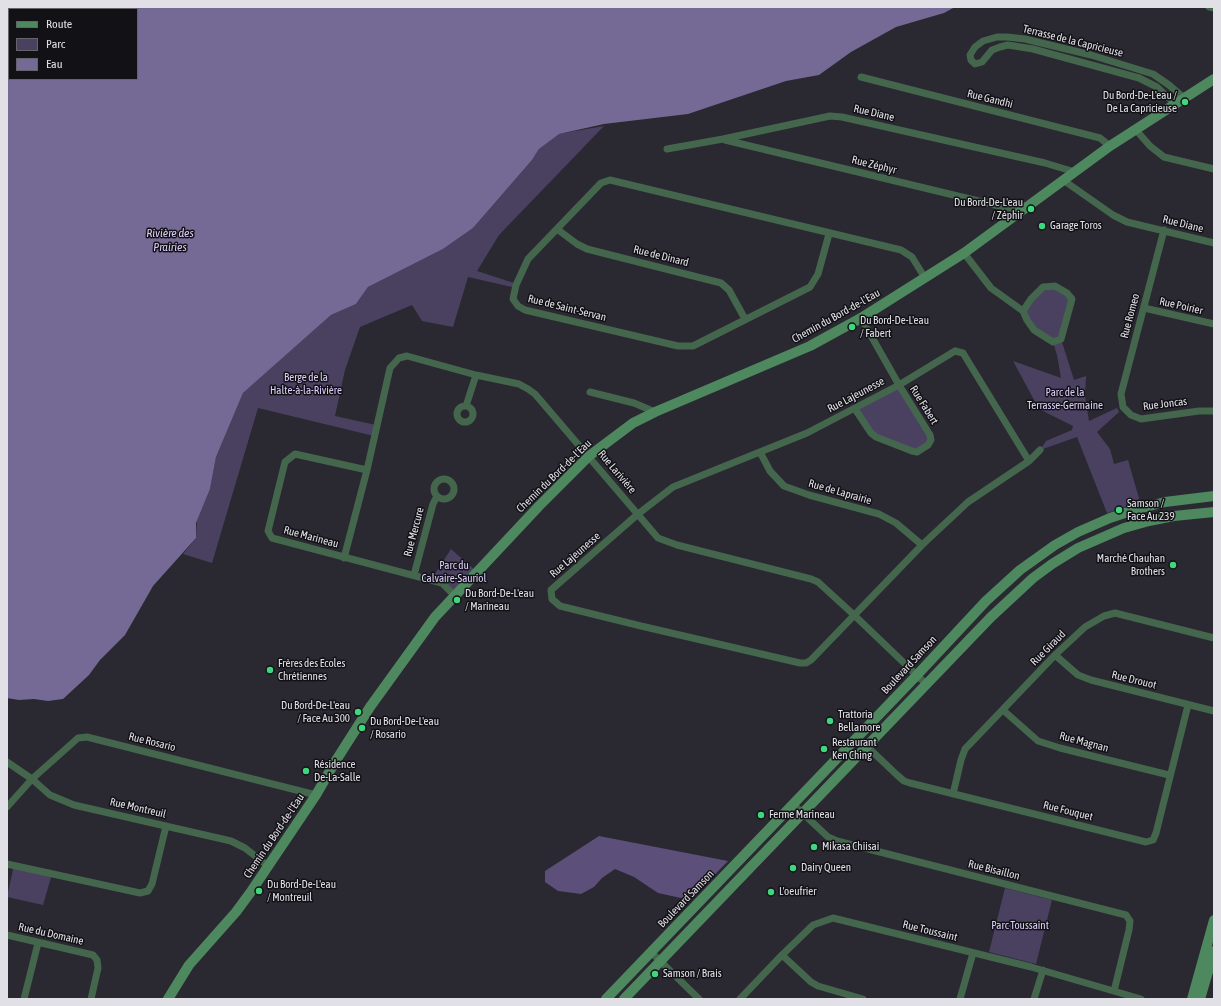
<!DOCTYPE html>
<html>
<head>
<meta charset="utf-8">
<style>
	body { margin:0 }
	#map { position:relative; width:1221px; height:1006px; overflow:hidden; background:#2a2831; font-family:"Asap Condensed",sans-serif }
	canvas { display:block }
	.frame { position:absolute; inset:0; border:8px solid #e1e0e6; pointer-events:none }
	.legend { position:absolute; left:8px; top:8px; width:130px; height:72px; box-sizing:border-box; background:#121116; border:1px solid #656469; margin:0; padding:5px 7px; list-style:none; font-size:12px; color:#e1e0e6 }
	.legend li { display:flex; align-items:center; gap:8px; height:20px }
	.legend b { width:20px; border:1px solid #656469 }
</style>
</head>
<body>
<div id="map">
<canvas width="1221" height="1006"></canvas>
<div class="frame"></div>
<ul class="legend">
<li><b style="height:5px;background:#4e885f"></b>Route</li>
<li><b style="height:11px;background:#4a4161"></b>Parc</li>
<li><b style="height:11px;background:#756995"></b>Eau</li>
</ul>
</div>
<script>
const g = document.querySelector('canvas').getContext('2d');
g.lineJoin = 'round';
function fillPath(path, color) { g.fillStyle = color; g.fill(path, 'evenodd'); }
const poly = rows => new Path2D(rows.map(r => 'M' + r).join(''));
function strokePath(path, color, width, dash) { g.strokeStyle = color; g.lineWidth = width; g.lineCap = dash ? 'butt' : 'round'; g.setLineDash(dash || []); g.stroke(path); }
function label(font, color, halo, rows, align = 'center') {
  g.font = font + ' "Asap Condensed",sans-serif'; g.lineWidth = 3; g.setLineDash([]); g.textBaseline = 'middle'; g.strokeStyle = halo; g.fillStyle = color; for (const [text, x, y, turn = 0] of rows) {
    g.save(); g.translate(x, y); g.rotate((+turn || 0) * Math.PI / 180); g.textAlign = isNaN(turn) ? turn : align; if (halo) g.strokeText(text, 0, 0); g.fillText(text, 0, 0); g.restore();
  }
}
const green = poly([
	[604,126,499,235,477,271,514,283,512,287,468,277,453,327,422,321,412,305,360,327,345,370,335,416,376,425,374,436,258,408,212,563,183,554,196,538,197,520,210,489,216,457,243,393,331,315,356,304,368,287,443,249,473,228,532,160,539,149,558,134],
	[1055,286,1072,299,1061,339,1074,380,1086,376,1085,396,1089,421,1117,408,1119,412,1097,432,1110,449,1114,464,1128,460,1140,502,1107,513,1077,437,1040,450,1046,441,1072,430,1073,426,1039,409,1013,361,1061,378,1057,355,1053,342,1034,330,1023,311,1043,287],
	[899,385,931,440,917,452,876,437,855,409],
	[451,549,476,571,454,595,431,580],
	[14,865,52,874,43,905,7,897],
	[1005,888,1052,900,1036,964,989,952]
]);
const forest = poly([
	[599,836,728,861,690,900,658,893,634,877,615,869,602,878,594,887,581,894,558,891,545,882,545,871]
]);
const water = poly([
	[7,7,955,7,944,13,896,27,851,52,819,75,786,81,688,114,604,124,559,134,539,149,532,160,473,228,443,249,368,287,356,304,331,315,243,393,216,457,210,489,196,523,196,538,153,586,125,635,100,660,89,675,63,699,48,701,34,699,19,700,7,698],
	[9,9,137,9,137,79,9,79]
]);
const street = poly([
	[1209,7,1214,8],
	[861,77,1100,138,1110,146],
	[1175,104,1157,87,1139,78,1033,49,1008,45,1000,47,992,50,982,62,975,64,971,60,970,55,975,47,983,41,997,37,1007,37,1025,39,1091,55,1153,74,1169,85,1184,98],
	[1136,130,1150,146,1164,157,1214,169],
	[725,140,1020,211],
	[667,149,723,139,830,116,842,117,1045,163,1075,172],
	[1063,180,1113,215,1127,222,1214,243],
	[557,229,577,244,587,249,721,283,729,290,745,319],
	[1164,230,1121,394,1123,407,1131,415,1141,419,1199,411,1214,411],
	[829,234,818,274,810,287,693,346,678,346,525,310,518,306,513,299,516,285,528,259,601,183,610,180,901,250,912,257,925,278],
	[964,253,991,288,1023,311,1027,320,1034,330,1053,342,1061,339,1072,299,1067,293,1055,286,1043,287,1031,299,1023,311],
	[1144,308,1214,324],
	[955,351,963,353,1029,461,968,502,922,545,811,660,806,663,800,663,641,626,560,606,552,599,551,590,638,514,673,487,807,433,899,385,955,351],
	[590,392,634,403,655,412],
	'457 414a8 8 0 1 1 16 0a8 8 0 1 1-16 0Z',
	[466,406,476,375],
	[855,409,871,433,876,437,912,451,917,452,928,445,931,440,930,435,899,385,861,318],
	[760,452,770,471,784,486,809,495,879,514,896,523,922,545],
	[1029,461,1040,450],
	[367,470,295,454,285,462,268,531,272,538,442,583,454,595],
	'434 489a10 10 0 1 1 20 0a10 10 0 1 1-20 0Z',
	[344,558,367,470,390,368,399,358,407,356,476,375,519,384,528,389,535,394,658,538,677,545,811,579,818,582,854,615,926,684],
	[414,575,433,504,437,496],
	[1055,655,1078,675,1091,680,1214,711],
	[1003,710,1038,741,1060,748,1169,775],
	[857,737,897,775,904,781,910,783,1146,842,1153,840,1156,833,1188,705],
	[7,762,32,779,50,795,74,805,231,841,245,848,268,866],
	[953,794,961,760,965,749,1055,655,1085,627,1104,616,1115,613,1214,638],
	[793,804,828,837,837,841,1126,915,1130,921,1129,930,1114,991],
	[7,807,32,779,78,738,87,737,316,795],
	[7,864,140,893,148,891,152,884,166,826],
	[7,935,93,955,97,960,98,968,91,999],
	[651,952,699,999],
	[782,955,811,982,818,986,863,999],
	[24,999,38,943],
	[740,999,782,955,813,925,833,918,1031,967,1141,999],
	[960,999,973,953],
	[1034,999,1043,970]
]);
const secondary = poly([
	[168,999,189,965,236,912,250,893,316,795,335,762,370,707,435,617,539,506,589,456,633,423,655,412,810,346,861,318,964,253,1110,146,1214,79],
	[606,999,917,675,986,601,1020,570,1055,545,1078,532,1110,518,1134,510,1165,502,1214,496],
	[624,999,991,617,1033,578,1052,564,1078,548,1124,528,1149,521,1174,516,1214,512],
	[1192,999,1214,920],
	[1200,999,1214,951]
]);
const markers = [
	[1185,102,4,"#3fd77d"],
	[1031,209,4,"#3fd77d"],
	[1042,226,4,"#3fd77d"],
	[852,327,4,"#3fd77d"],
	[1119,510,4,"#3fd77d"],
	[1173,565,4,"#3fd77d"],
	[457,600,4,"#3fd77d"],
	[270,670,4,"#3fd77d"],
	[358,712,4,"#3fd77d"],
	[830,721,4,"#3fd77d"],
	[362,728,4,"#3fd77d"],
	[824,749,4,"#3fd77d"],
	[306,771,4,"#3fd77d"],
	[761,815,4,"#3fd77d"],
	[814,847,4,"#3fd77d"],
	[793,868,4,"#3fd77d"],
	[259,891,4,"#3fd77d"],
	[771,892,4,"#3fd77d"],
	[655,974,4,"#3fd77d"]
];
const streetNames = [
	["Terrasse de la Capricieuse",1073,41,14],
	["Rue Gandhi",990,99,14],
	["Rue Diane",874,113,13],
	["Rue Zéphyr",874,165,14],
	["Rue Diane",1183,224,14],
	["Rue de Dinard",661,256,14],
	["Rue Poirier",1181,306,13],
	["Rue de Saint-Servan",567,308,14],
	["Chemin du Bord-de-l'Eau",836,316,-29],
	["Rue Romeo",1130,316,-75],
	["Rue Lajeunesse",856,395,-28],
	["Rue Joncas",1165,404,-7],
	["Rue Fabert",924,405,58],
	["Rue Larivière",617,472,50],
	["Chemin du Bord-de-l'Eau",554,476,-44],
	["Rue de Laprairie",840,492,16],
	["Rue Mercure",414,532,-75],
	["Rue Marineau",311,537,15],
	["Rue Lajeunesse",575,555,-41],
	["Rue Giraud",1048,648,-45],
	["Boulevard Samson",909,665,-47],
	["Rue Drouot",1134,680,14],
	["Rue Rosario",152,742,14],
	["Rue Magnan",1084,742,15],
	["Rue Montreuil",138,808,13],
	["Rue Fouquet",1068,811,14],
	["Chemin du Bord-de-l'Eau",274,836,-56],
	["Rue Bisaillon",994,870,14],
	["Boulevard Samson",686,899,-46],
	["Rue Toussaint",930,931,14],
	["Rue du Domaine",51,934,13]
];
const poiNames = [
	["Du Bord-De-L'eau /",1177,96,"right"],
	["De La Capricieuse",1177,109,"right"],
	["Du Bord-De-L'eau",1023,203,"right"],
	["/ Zéphir",1023,216,"right"],
	["Garage Toros",1050,226],
	["Du Bord-De-L'eau",860,321],
	["/ Fabert",860,334],
	["Samson /",1127,504],
	["Face Au 239",1127,517],
	["Marché Chauhan",1165,559,"right"],
	["Brothers",1165,572,"right"],
	["Du Bord-De-L'eau",465,594],
	["/ Marineau",465,607],
	["Frères des Ecoles",278,664],
	["Chrétiennes",278,677],
	["Du Bord-De-L'eau",350,706,"right"],
	["/ Face Au 300",350,719,"right"],
	["Trattoria",838,715],
	["Bellamore",838,728],
	["Du Bord-De-L'eau",370,722],
	["/ Rosario",370,735],
	["Restaurant",832,743],
	["Ken Ching",832,756],
	["Résidence",314,765],
	["De-La-Salle",314,778],
	["Ferme Marineau",769,815],
	["Mikasa Chiisai",822,847],
	["Dairy Queen",801,868],
	["Du Bord-De-L'eau",267,885],
	["/ Montreuil",267,898],
	["L'oeufrier",779,892],
	["Samson / Brais",663,974]
];
const parkNames = [
	["Berge de la",306,378],
	["Halte-à-la-Rivière",306,391],
	["Parc de la",1065,393],
	["Terrasse-Germaine",1065,406],
	["Parc du",454,566],
	["Calvaire-Sauriol",454,579],
	["Parc Toussaint",1020,926]
];
const waterNames = [
	["Rivière des",170,233],
	["Prairies",170,247]
];
fillPath(green, '#4a4161');
fillPath(forest, '#5c4f7a');
fillPath(water, '#756995');
strokePath(street, '#43664d', 7);
strokePath(secondary, '#4e885f', 10);
for (const [x, y, r, color] of markers) { const dot = new Path2D(); dot.arc(x, y, r, 0, 2 * Math.PI); g.fillStyle = color; g.fill(dot); strokePath(dot, '#121116', 1.5); }
label('11px', '#e1e0e6', '#121116', streetNames);
label('11px', '#e1e0e6', '#121116', poiNames, 'left');
label('11px', '#dcd1fc', '#121116', parkNames);
label('italic 12px', '#d9cff9', '#121116', waterNames);
</script>
</body>
</html>
